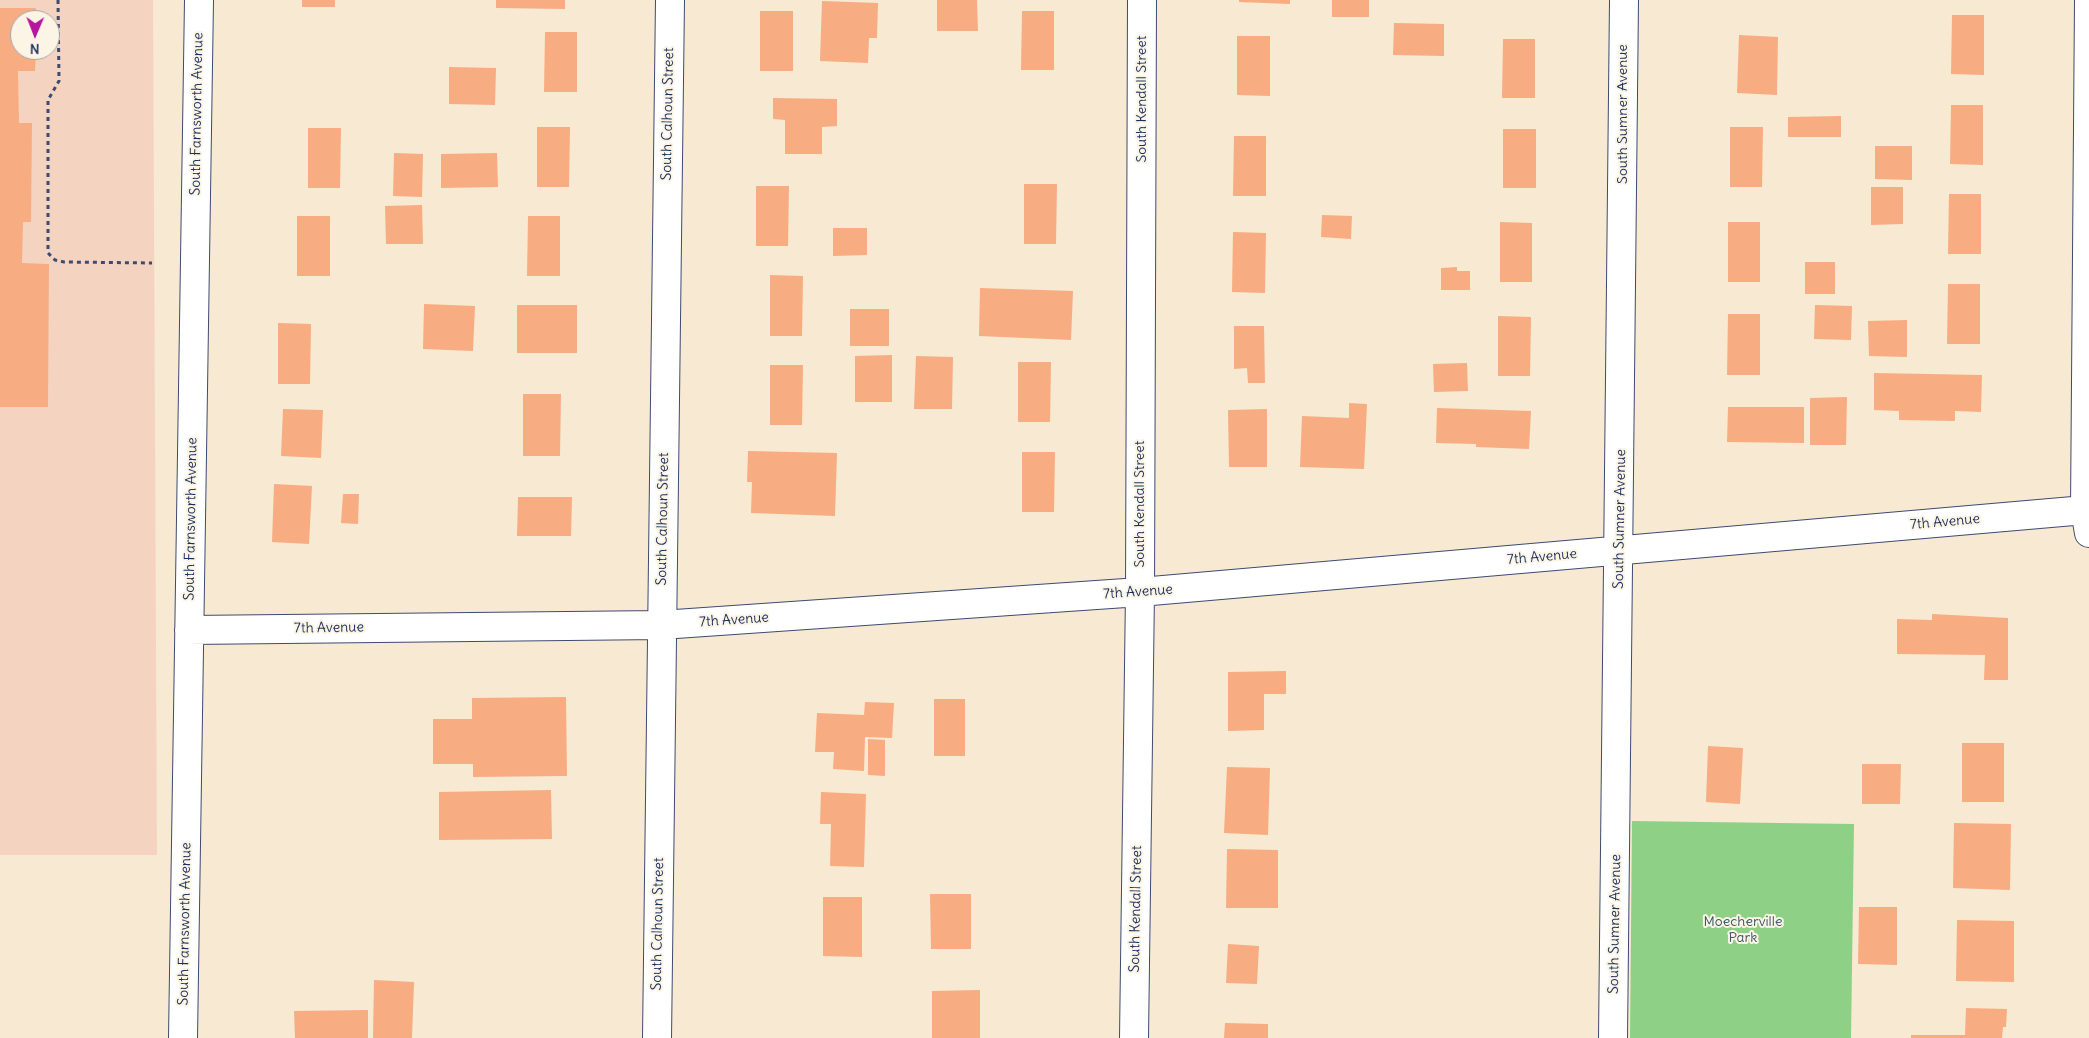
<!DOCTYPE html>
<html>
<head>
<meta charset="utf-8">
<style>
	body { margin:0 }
	#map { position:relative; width:2089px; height:1038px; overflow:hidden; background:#f8e9d3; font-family:Delius,sans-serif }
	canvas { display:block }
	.north { position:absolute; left:10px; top:10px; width:50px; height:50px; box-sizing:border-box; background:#fcf5e5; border:1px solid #a2a6af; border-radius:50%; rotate:181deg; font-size:14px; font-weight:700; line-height:20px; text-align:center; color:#1b2f5e }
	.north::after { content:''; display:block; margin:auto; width:18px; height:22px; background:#b5179e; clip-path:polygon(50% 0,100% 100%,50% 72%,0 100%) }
</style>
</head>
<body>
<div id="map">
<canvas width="2089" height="1038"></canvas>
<div class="north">N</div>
</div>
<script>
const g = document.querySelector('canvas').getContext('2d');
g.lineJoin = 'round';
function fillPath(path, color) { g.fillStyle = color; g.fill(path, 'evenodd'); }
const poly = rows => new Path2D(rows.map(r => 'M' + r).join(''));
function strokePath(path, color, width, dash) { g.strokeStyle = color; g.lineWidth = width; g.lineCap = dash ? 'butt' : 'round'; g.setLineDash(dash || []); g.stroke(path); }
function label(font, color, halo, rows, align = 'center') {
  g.font = font + ' Delius,sans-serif'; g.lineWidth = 4; g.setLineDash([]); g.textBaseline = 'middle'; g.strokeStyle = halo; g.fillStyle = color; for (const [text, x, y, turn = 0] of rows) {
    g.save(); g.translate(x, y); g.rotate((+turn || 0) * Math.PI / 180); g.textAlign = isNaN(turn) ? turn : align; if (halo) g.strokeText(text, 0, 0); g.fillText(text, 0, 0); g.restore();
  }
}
const built = poly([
	[0,0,153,0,157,855,0,855],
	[20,20,50,20,50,50,20,50]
]);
const green = poly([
	[1632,821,1854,824,1851,1038,1630,1038]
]);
const building = poly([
	[302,0,335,0,335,7,302,7],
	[496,0,565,0,565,9,496,8],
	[937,0,977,0,978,31,937,31],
	[1239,0,1290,0,1290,4,1239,2],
	[1332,0,1369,0,1369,17,1332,17],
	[822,1,878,3,877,38,869,38,868,63,820,61],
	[0,8,36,8,36,20,20,20,20,50,36,50,35,71,18,71,19,123,32,123,31,222,23,222,22,263,49,264,48,407,0,407],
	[760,11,793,11,793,71,760,71],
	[1022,11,1054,11,1054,70,1021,70],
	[1952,15,1984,15,1984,75,1951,74],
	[1394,23,1444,24,1444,56,1393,55],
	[545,32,577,32,577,92,544,92],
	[1739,35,1778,37,1777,95,1737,93],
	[1237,36,1270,36,1270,96,1237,95],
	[1503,39,1535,39,1535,98,1502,98],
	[449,67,496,68,495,105,449,104],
	[773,98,837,99,837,126,822,127,822,154,785,154,785,120,773,119],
	[1951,105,1983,105,1983,165,1950,164],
	[1841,116,1841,137,1788,137,1788,117],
	[537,127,570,127,569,187,537,187],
	[1730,127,1763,127,1762,187,1730,187],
	[308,128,341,128,340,188,308,188],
	[1503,129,1536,129,1536,188,1503,188],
	[1234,136,1266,136,1266,196,1233,196],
	[1875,146,1912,146,1912,180,1875,179],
	[394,153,423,154,422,197,393,196],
	[497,153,498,187,441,188,441,154],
	[1024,184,1057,184,1056,244,1024,244],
	[756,186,789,186,788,246,756,246],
	[1871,187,1903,187,1903,224,1871,225],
	[1949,194,1981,194,1981,254,1948,254],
	[422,205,423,244,386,244,385,206],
	[1322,215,1352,216,1351,239,1321,237],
	[297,216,330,216,330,276,297,276],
	[528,216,560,216,560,276,527,276],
	[1500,222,1532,223,1532,282,1500,282],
	[1728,222,1760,222,1760,282,1728,282],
	[833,228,867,228,867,255,833,256],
	[1233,232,1266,233,1265,293,1232,292],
	[1805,262,1835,262,1835,294,1805,294],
	[1457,267,1457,271,1470,271,1470,290,1441,290,1441,268],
	[770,275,803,276,802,336,770,336],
	[1948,284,1980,284,1980,344,1947,344],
	[980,288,1073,291,1071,340,979,336],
	[424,304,475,306,473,351,423,349],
	[517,305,577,305,577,353,517,353],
	[1815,305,1852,306,1851,340,1814,339],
	[850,309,889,309,889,346,850,346],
	[1728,314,1760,314,1760,375,1727,375],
	[1498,316,1531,317,1530,376,1498,376],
	[1907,320,1907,357,1869,356,1868,321],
	[278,323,311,324,310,384,278,384],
	[1234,326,1264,326,1265,383,1248,383,1247,368,1234,369],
	[892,355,892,402,855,402,855,356],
	[916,356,953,357,952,409,914,409],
	[1018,362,1051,362,1050,422,1018,422],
	[1467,363,1468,391,1434,392,1433,364],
	[770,365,803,365,802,425,770,425],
	[1874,373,1982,375,1981,412,1955,411,1955,421,1899,420,1899,411,1874,410],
	[523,394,561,394,560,456,523,456],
	[1847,397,1846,445,1810,445,1810,398],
	[1349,403,1367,404,1364,469,1300,467,1302,416,1349,418],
	[1728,407,1804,407,1804,443,1727,442],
	[1437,408,1531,411,1529,449,1476,447,1476,444,1436,443],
	[283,409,323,410,321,458,281,456],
	[1267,409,1267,467,1229,467,1228,410],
	[748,451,837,453,835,516,751,513,752,482,747,482],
	[1022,452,1055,452,1054,512,1022,512],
	[274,484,312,486,309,544,272,542],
	[343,494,359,494,358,524,341,523],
	[518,497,572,497,571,536,517,536],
	[1932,614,2008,618,2008,680,1984,680,1985,655,1897,654,1897,619,1932,620],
	[1286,671,1286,694,1264,694,1264,730,1228,731,1228,672],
	[566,697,567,776,473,777,473,764,433,764,433,719,472,719,472,698],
	[934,699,965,699,965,756,934,756],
	[865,702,894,703,892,738,865,737,864,771,833,769,834,752,815,752,817,713,864,715],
	[868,739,885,740,885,776,868,775],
	[1962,743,2004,743,2004,802,1962,802],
	[1708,746,1743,748,1740,804,1706,802],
	[1862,764,1901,764,1900,804,1862,804],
	[1227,767,1270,768,1268,835,1224,833],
	[551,790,552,839,439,840,439,792],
	[821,792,866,794,864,867,830,866,831,824,820,824],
	[1954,823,2011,824,2010,890,1953,888],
	[1227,849,1278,850,1278,908,1226,908],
	[930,894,971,894,971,949,931,949],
	[823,897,862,897,862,957,823,956],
	[1859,907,1897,907,1897,965,1858,964],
	[1957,920,2014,921,2014,982,1956,981],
	[1228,944,1259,946,1257,984,1226,983],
	[374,980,414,982,412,1038,373,1038],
	[980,990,980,1038,932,1038,932,991],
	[1966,1008,2007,1009,2006,1027,2003,1027,2002,1038,1911,1038,1911,1035,1965,1035],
	[368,1010,368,1038,295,1038,294,1011],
	[1225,1023,1268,1024,1268,1038,1224,1038]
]);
const path = poly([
	[58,0,59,81,48,100,48,253,55,260,64,262,152,263]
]);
const street = poly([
	[2089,0,2085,510,2089,533],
	[189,630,661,625,1140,592,2085,510],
	[183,1038,199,0],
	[657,1038,670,0],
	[1134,1038,1140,592,1142,0],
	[1613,1038,1624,0]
]);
const streetNames = [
	["South Kendall Street",1142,99,-90],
	["South Farnsworth Avenue",197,114,-89],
	["South Calhoun Street",668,114,-89],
	["South Sumner Avenue",1623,114,-90],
	["South Kendall Street",1140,504,-90],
	["South Farnsworth Avenue",191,519,-89],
	["South Calhoun Street",663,519,-89],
	["South Sumner Avenue",1620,519,-89],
	["7th Avenue",1945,522,-5],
	["7th Avenue",1542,557,-5],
	["7th Avenue",1138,592,-4],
	["7th Avenue",734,620,-4],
	["7th Avenue",329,628,-1],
	["South Kendall Street",1136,909,-89],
	["South Farnsworth Avenue",185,924,-89],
	["South Calhoun Street",658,924,-89],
	["South Sumner Avenue",1615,924,-89]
];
const parkNames = [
	["Moecherville",1743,922],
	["Park",1743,938]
];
fillPath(built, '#f5d3c1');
fillPath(green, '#8fd087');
fillPath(building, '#f8ac81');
strokePath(street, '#3c4b70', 30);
strokePath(path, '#3c4b70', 3, [4, 4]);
strokePath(street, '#fff', 28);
label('14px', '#1b2f5e', '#fcf5e5', streetNames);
label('14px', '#385768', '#fcf5e5', parkNames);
</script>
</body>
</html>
